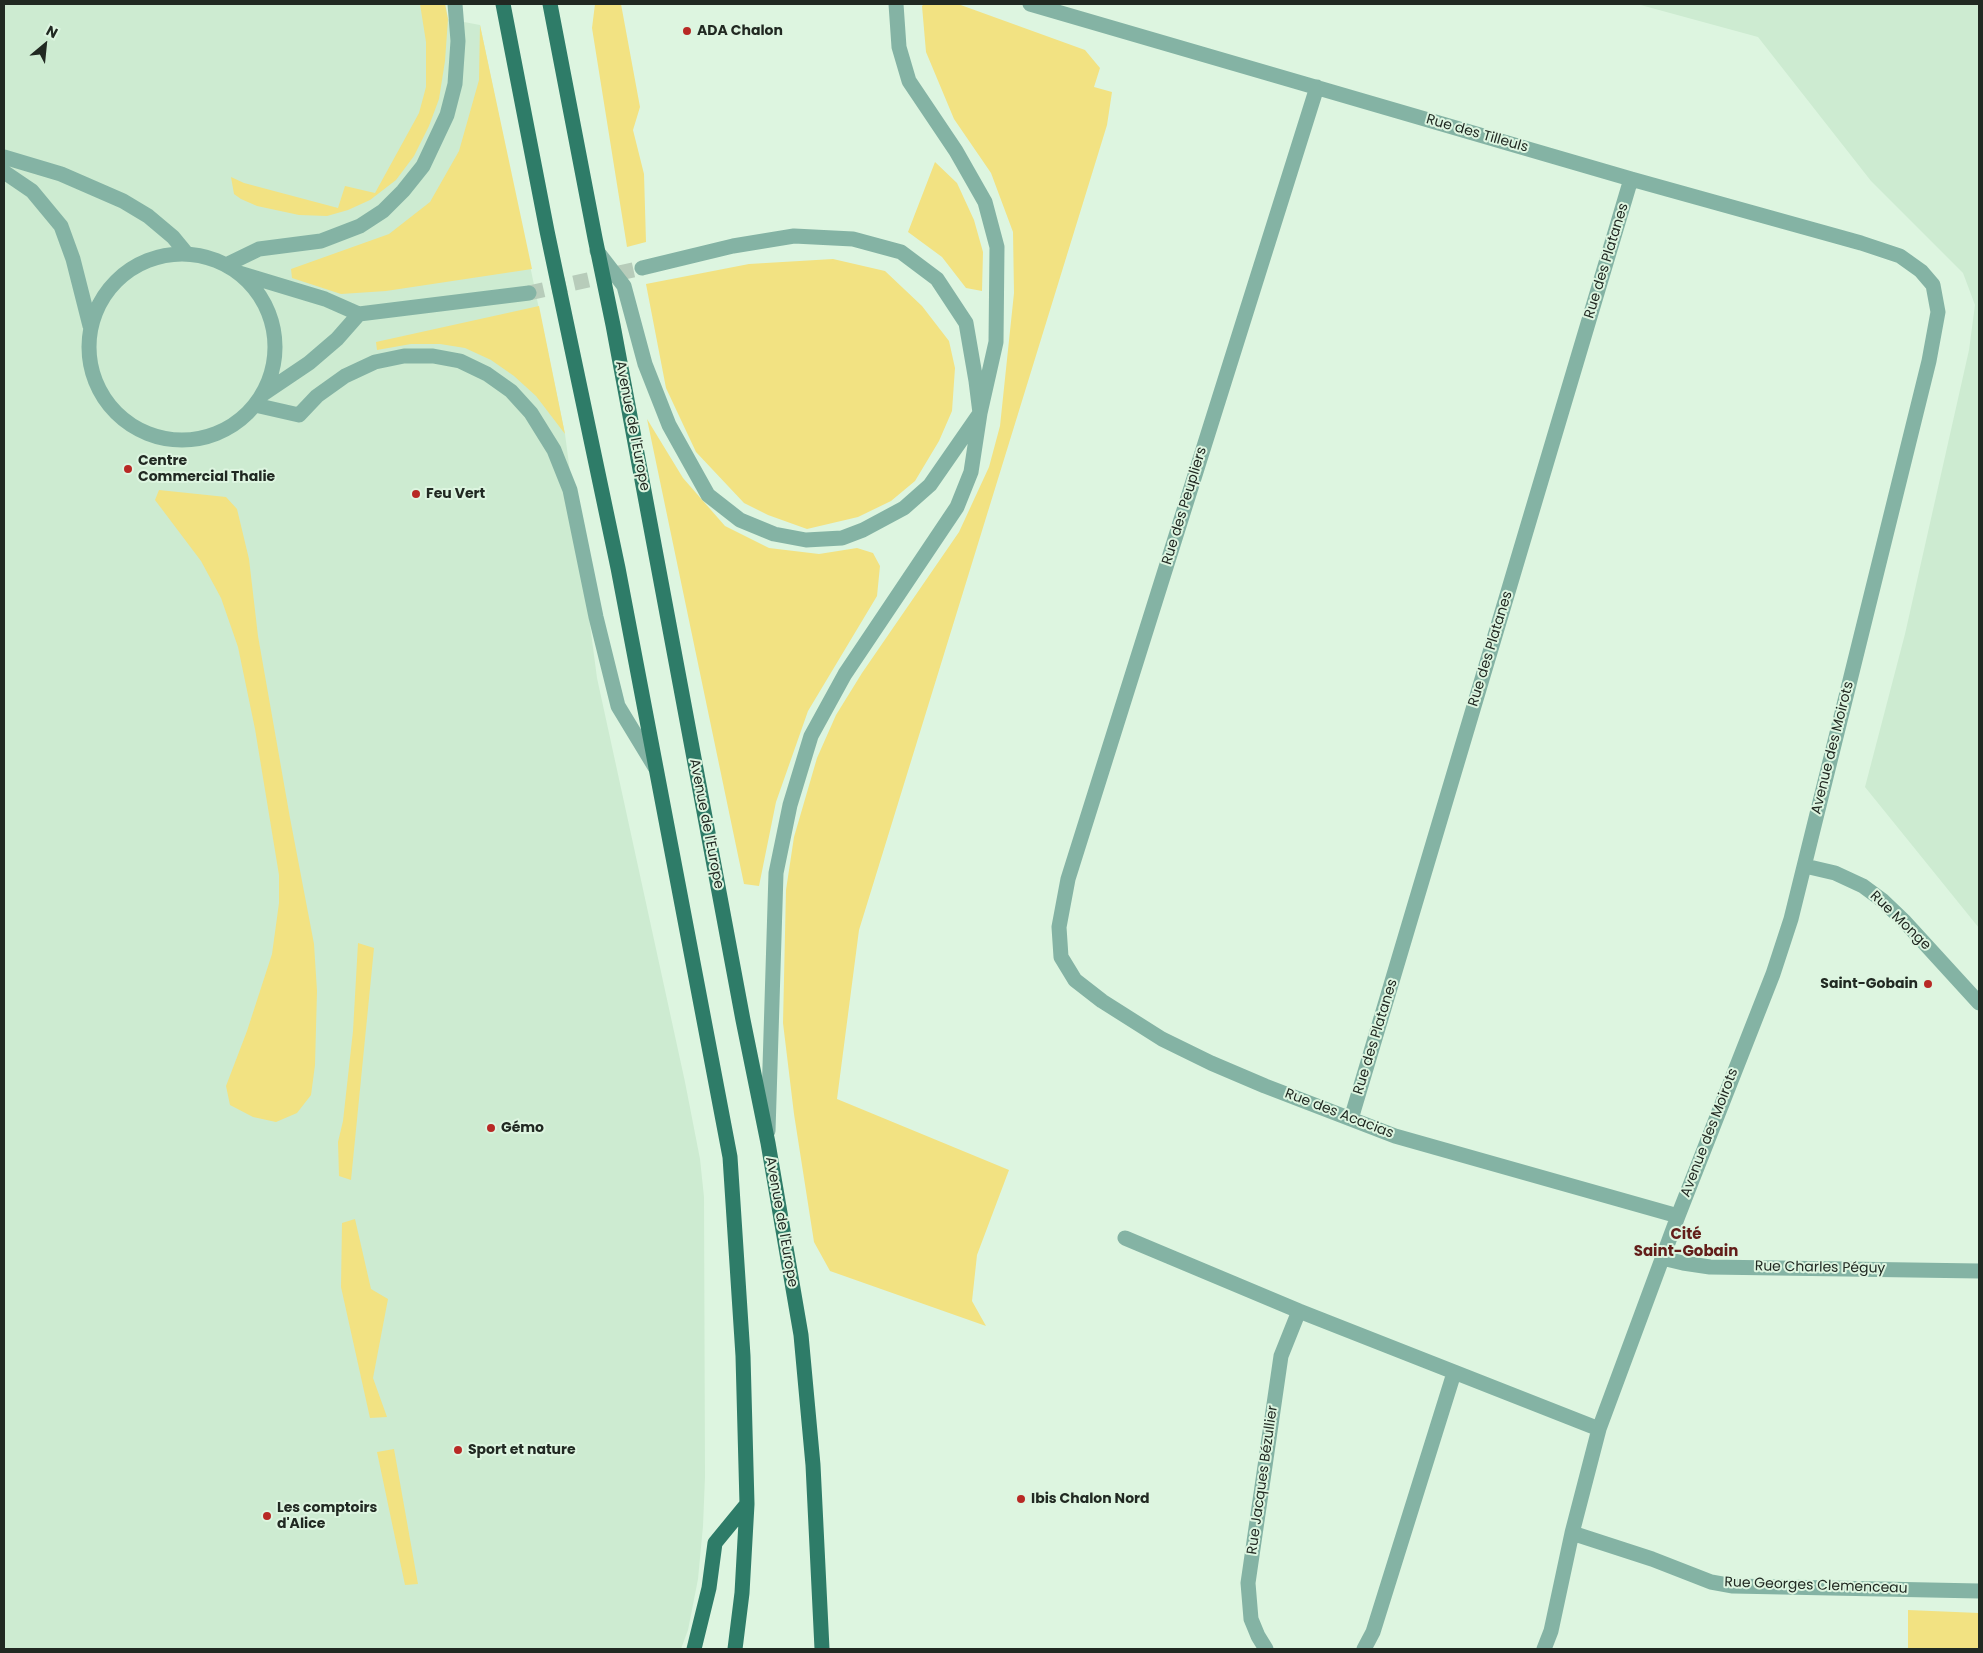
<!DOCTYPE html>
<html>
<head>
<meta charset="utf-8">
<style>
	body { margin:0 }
	#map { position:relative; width:1983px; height:1653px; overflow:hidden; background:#ddf5e0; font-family:Poppins,sans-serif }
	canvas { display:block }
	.frame { position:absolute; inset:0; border:5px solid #212922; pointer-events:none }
	.north { position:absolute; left:20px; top:20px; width:50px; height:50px; -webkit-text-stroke:4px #ddf5e0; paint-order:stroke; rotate:28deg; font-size:14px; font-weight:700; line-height:20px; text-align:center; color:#212922 }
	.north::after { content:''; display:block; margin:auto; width:18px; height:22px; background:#212922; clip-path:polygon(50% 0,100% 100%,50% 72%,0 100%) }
</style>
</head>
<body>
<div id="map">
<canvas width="1983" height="1653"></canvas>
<div class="frame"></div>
<div class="north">N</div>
</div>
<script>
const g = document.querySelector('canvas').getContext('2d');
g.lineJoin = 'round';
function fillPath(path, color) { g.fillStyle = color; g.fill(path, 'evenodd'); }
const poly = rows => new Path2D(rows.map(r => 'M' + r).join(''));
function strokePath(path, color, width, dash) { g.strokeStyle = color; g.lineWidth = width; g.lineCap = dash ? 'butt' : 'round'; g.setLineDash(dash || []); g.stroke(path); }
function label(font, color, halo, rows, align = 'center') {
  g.font = font + ' Poppins,sans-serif'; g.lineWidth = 4; g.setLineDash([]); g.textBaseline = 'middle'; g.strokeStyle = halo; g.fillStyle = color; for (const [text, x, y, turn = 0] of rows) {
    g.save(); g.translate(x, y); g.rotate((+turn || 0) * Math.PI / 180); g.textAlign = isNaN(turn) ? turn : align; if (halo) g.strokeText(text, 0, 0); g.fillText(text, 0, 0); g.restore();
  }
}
const built = poly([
	[4,4,445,4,448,19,480,25,565,434,597,678,685,1082,700,1159,704,1197,705,1477,703,1526,698,1579,688,1630,681,1649,4,1649],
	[1637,4,1979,4,1979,928,1865,787,1905,634,1969,350,1975,305,1963,273,1871,181,1758,37]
]);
const green = poly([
	[420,4,445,4,448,19,445,61,439,99,429,126,414,156,396,180,370,200,348,210,327,216,299,215,257,206,241,199,234,194,231,177,244,183,338,208,345,186,375,193,419,113,426,87,426,42],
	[595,4,621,4,640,107,633,130,644,174,646,242,627,247,592,28],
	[924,4,958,4,1085,50,1100,68,1094,87,1112,92,1107,125,859,930,837,1099,1009,1170,977,1255,972,1301,986,1326,830,1271,814,1242,794,1114,783,1023,786,890,794,837,817,758,836,715,862,673,959,532,989,467,1000,426,1014,293,1013,232,991,173,954,119,926,52,922,6],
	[480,25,532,269,386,291,341,294,292,278,291,269,389,234,430,202,459,151,479,80],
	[935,162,957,183,974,220,983,252,982,291,966,288,942,257,908,232],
	[833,259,885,271,922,306,949,341,955,368,952,411,939,441,915,481,891,501,858,517,807,529,768,515,744,503,696,452,666,388,646,284,749,264],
	[539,306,565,434,536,396,514,376,491,360,465,348,440,344,411,344,377,350,376,342],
	[647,419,683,478,725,526,769,548,819,554,857,548,873,553,880,566,877,596,808,711,776,802,759,886,744,884],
	[159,490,226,497,237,509,249,559,258,636,290,818,314,944,317,991,315,1065,311,1095,297,1113,276,1122,253,1117,230,1105,226,1086,247,1031,272,954,279,903,279,875,255,729,238,647,221,598,201,561,155,500],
	[358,943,374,948,351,1180,339,1176,338,1142,343,1121,353,1031],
	[355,1219,371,1289,388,1299,373,1378,387,1417,370,1418,341,1287,342,1223],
	[394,1449,418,1584,405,1585,377,1452],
	[1908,1610,1979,1613,1979,1649,1908,1649]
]);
const minorTunnel = poly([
	[529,293,642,268]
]);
const minor = poly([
	[1030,4,1631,179,1861,243,1900,256,1921,271,1933,285,1938,312,1929,361,1791,919,1773,974,1678,1216,1599,1429,1572,1533,1551,1631,1544,1649],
	[1317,87,1068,879,1059,927,1061,957,1075,980,1102,1001,1162,1039,1211,1063,1265,1086,1395,1136,1678,1216],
	[4,157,61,174,123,201,148,216,173,237,187,254],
	[4,172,32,191,61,226,73,259,90,326],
	[597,251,624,286,645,364,669,425,708,495,740,520,774,534,806,540,842,538,863,530,904,508,930,485,980,413,996,342,997,247,985,202,956,151,909,81,899,47,896,4],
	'89 347a93 93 0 1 1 186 0a93 93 0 1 1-186 0Z',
	[226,265,259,249,321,241,360,226,383,211,403,191,423,166,447,115,455,84,458,41,455,4],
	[642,268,733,246,794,236,853,239,901,252,937,279,966,323,976,381,980,413,971,472,957,507,845,674,811,736,790,805,776,873,768,1131],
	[239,273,325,299,359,314,529,293],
	[263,394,309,363,337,339,359,314],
	[255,405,299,415,317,396,345,376,375,362,404,356,433,356,460,361,487,374,511,391,531,413,554,450,570,490,596,617,618,706,655,767],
	[1805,866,1835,873,1863,886,1882,900,1905,922,1979,1003],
	[1351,1119,1631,179],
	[1125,1238,1299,1311,1599,1429],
	[1662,1258,1683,1263,1710,1267,1979,1271],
	[1572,1533,1652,1559,1711,1582,1733,1586,1979,1591],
	[1266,1649,1258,1636,1251,1619,1248,1583,1281,1356,1299,1311],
	[1364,1649,1373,1632,1454,1373]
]);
const major = poly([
	[503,4,547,231,618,568,730,1157,743,1356,747,1504,742,1593,735,1649],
	[550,4,595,238,613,325,743,1020,768,1143,801,1335,813,1465,822,1649],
	[694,1649,709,1588,715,1543,747,1504]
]);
const markers = [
	[687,31,5,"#b82925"],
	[128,469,5,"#b82925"],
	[416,494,5,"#b82925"],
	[1928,984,5,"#b82925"],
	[491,1128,5,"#b82925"],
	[458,1450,5,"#b82925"],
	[1021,1499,5,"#b82925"],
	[267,1516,5,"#b82925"]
];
const poiNames = [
	["ADA Chalon",697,31],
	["Centre",138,461],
	["Commercial Thalie",138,477],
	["Feu Vert",426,494],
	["Saint-Gobain",1918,984,"right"],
	["Gémo",501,1128],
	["Sport et nature",468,1450],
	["Ibis Chalon Nord",1031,1499],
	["Les comptoirs",277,1508],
	["d'Alice",277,1524]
];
const streetNames = [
	["Rue des Tilleuls",1477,134,16],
	["Rue des Platanes",1607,261,-73],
	["Avenue de l'Europe",632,426,79],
	["Rue des Peupliers",1185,506,-73],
	["Rue des Platanes",1491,649,-73],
	["Avenue des Moirots",1833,748,-76],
	["Avenue de l'Europe",706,824,79],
	["Rue Monge",1900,921,44],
	["Rue des Platanes",1376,1037,-73],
	["Rue des Acacias",1339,1114,21],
	["Avenue des Moirots",1710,1133,-69],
	["Avenue de l'Europe",781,1222,80],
	["Rue Charles Péguy",1820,1268,1],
	["Rue Jacques Bézullier",1263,1480,-82],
	["Rue Georges Clemenceau",1816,1586,2]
];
const neighbourhoodNames = [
	["Cité",1686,1235],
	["Saint-Gobain",1686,1252]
];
fillPath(built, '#cdebd1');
fillPath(green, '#f2e282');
strokePath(minorTunnel, '#b7ccba', 15, [15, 8]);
strokePath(minor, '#84b3a4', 15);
strokePath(major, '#2e7c68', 15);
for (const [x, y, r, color] of markers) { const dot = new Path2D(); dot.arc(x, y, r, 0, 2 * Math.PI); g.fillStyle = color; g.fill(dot); strokePath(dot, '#ddf5e0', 2); }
label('bold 14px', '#212922', '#ddf5e0', poiNames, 'left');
label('14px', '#212922', '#ddf5e0', streetNames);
label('bold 15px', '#621d19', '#ddf5e0', neighbourhoodNames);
</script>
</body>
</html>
